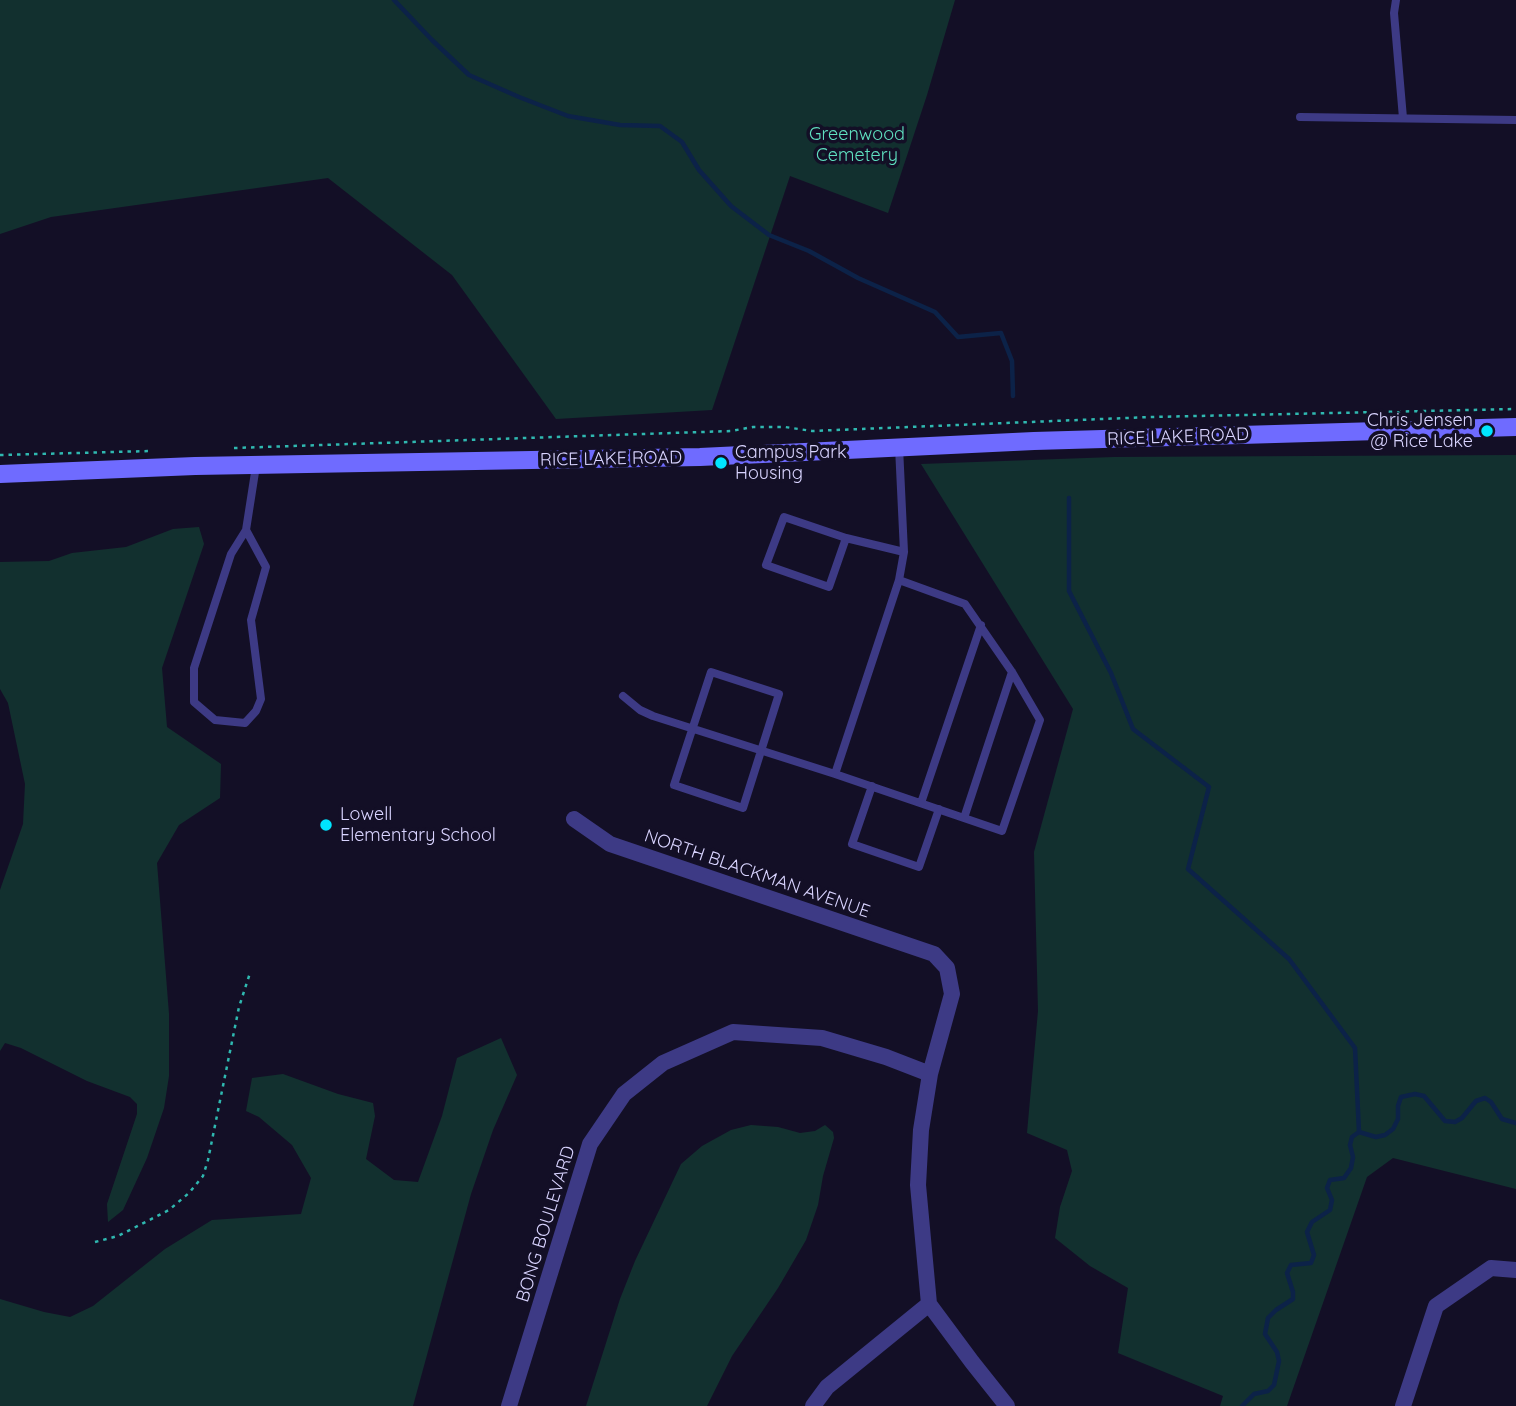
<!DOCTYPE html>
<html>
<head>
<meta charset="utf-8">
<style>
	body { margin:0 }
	canvas { display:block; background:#130f26 }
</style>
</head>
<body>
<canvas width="1516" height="1406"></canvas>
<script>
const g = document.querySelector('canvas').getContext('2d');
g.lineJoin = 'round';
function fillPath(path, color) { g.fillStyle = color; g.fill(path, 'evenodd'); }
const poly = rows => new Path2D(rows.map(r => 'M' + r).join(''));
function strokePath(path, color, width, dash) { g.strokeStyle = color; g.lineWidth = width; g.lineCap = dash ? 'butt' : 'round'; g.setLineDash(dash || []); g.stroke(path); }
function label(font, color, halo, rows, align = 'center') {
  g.font = font + ' Quicksand,sans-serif'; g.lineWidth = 7; g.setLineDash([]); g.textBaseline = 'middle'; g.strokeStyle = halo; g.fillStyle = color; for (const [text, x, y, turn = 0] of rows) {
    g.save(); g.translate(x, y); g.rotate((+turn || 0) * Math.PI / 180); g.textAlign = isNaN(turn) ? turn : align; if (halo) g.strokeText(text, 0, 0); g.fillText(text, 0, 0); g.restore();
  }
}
const green = poly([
	[0,0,955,0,927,95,888,213,790,176,712,410,556,419,452,275,328,178,51,217,0,234],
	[1516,455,1516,1189,1393,1158,1367,1177,1287,1406,1220,1406,1223,1396,1118,1353,1128,1288,1090,1266,1055,1238,1060,1207,1072,1171,1067,1150,1027,1133,1038,1011,1034,852,1073,709,921,464,1114,457],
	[199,527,204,544,162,668,167,727,221,764,220,798,179,825,157,863,169,1014,169,1076,164,1108,147,1158,123,1210,108,1222,107,1204,137,1114,137,1104,130,1097,87,1081,21,1048,5,1043,0,1051,0,890,23,824,25,784,8,703,0,689,0,562,49,561,72,553,126,547,173,529],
	[501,1038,517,1075,493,1130,471,1194,413,1406,0,1406,0,1299,44,1312,70,1317,93,1306,165,1249,212,1220,301,1214,311,1178,292,1145,259,1117,246,1111,252,1078,283,1074,338,1094,373,1103,375,1116,366,1159,394,1180,418,1182,442,1116,457,1058],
	[751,1125,778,1127,800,1133,815,1131,825,1125,833,1132,834,1138,823,1176,818,1205,806,1240,778,1288,732,1356,707,1406,586,1406,620,1299,635,1261,681,1164,702,1146,731,1130]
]);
const stream = poly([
	[394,0,432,40,469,75,519,97,568,116,620,125,660,126,682,142,699,170,731,206,769,235,809,251,858,278,935,312,958,337,1001,333,1012,361,1013,396],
	[1069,498,1069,591,1111,673,1133,729,1209,787,1188,869,1289,959,1355,1048,1359,1132],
	[1359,1132,1376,1137,1385,1135,1393,1129,1398,1119,1398,1106,1401,1097,1415,1094,1424,1096,1445,1121,1455,1122,1462,1118,1476,1101,1485,1098,1491,1102,1502,1119,1516,1123],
	[1242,1406,1254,1394,1268,1391,1274,1385,1279,1361,1277,1352,1265,1334,1268,1318,1276,1310,1293,1299,1293,1292,1287,1273,1291,1265,1311,1263,1314,1255,1307,1232,1312,1222,1330,1210,1332,1200,1327,1188,1330,1180,1344,1178,1351,1168,1353,1157,1350,1145,1352,1137,1359,1132]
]);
const path = poly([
	[234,448,672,433,731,431,753,427,785,427,812,431,1151,417,1516,409],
	[0,455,151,451],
	[95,1242,118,1236,169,1210,189,1193,203,1176,208,1160,239,1007,250,973]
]);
const lane = poly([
	[1396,0,1394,13,1403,118],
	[1300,117,1516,120],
	[246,530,266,567,251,620,261,699,256,711,245,723,215,720,194,702,194,668,231,554,246,530,256,466],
	[846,538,784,517,766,565,829,587,846,538,904,552],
	[899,580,965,604,1012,672,1040,720,1002,831,835,774,899,580,904,552,899,447],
	[711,672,779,694,743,808,674,785,711,672],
	[623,696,640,710,653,716,835,774],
	[872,786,852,844,919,867,939,809],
	[921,803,981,625],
	[964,818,1012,672]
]);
const street = poly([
	[574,819,610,844,934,954,947,968,952,994,930,1074,921,1130,918,1185,929,1304,972,1362,1007,1406],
	[509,1406,590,1144,624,1094,663,1063,733,1032,822,1038,886,1057,930,1074],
	[813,1406,827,1387,929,1304],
	[1403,1406,1436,1306,1491,1268,1516,1270]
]);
const secondary = poly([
	[0,474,195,466,700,457,1034,441,1516,427]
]);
const markers = [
	[1487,431,7,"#00e5ff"],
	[721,463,7,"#00e5ff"],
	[326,825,7,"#00e5ff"]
];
const parkNames = [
	["Greenwood",857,135],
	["Cemetery",857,156]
];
const poiNames = [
	["Chris Jensen",1473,421,"right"],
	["@ Rice Lake",1473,442,"right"],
	["Campus Park",735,453],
	["Housing",735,474],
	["Lowell",340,815],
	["Elementary School",340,836]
];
const streetNames = [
	["RICE LAKE ROAD",1178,437,-2],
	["RICE LAKE ROAD",611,459,-1],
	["NORTH BLACKMAN AVENUE",757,874,19],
	["BONG BOULEVARD",546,1224,-73]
];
fillPath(green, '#12302f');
strokePath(stream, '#0c2248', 4.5);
strokePath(path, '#2fb8b0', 2.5, [3.5, 5]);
strokePath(lane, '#3d3a85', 8);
strokePath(street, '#3d3a85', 16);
strokePath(secondary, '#6f6bff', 18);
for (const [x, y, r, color] of markers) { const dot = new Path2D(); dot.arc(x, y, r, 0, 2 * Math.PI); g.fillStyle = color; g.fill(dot); strokePath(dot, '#130f26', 2.5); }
label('18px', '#5fe0c0', '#130f26', parkNames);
label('18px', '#d9d4ff', '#130f26', poiNames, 'left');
label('18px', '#d9d4ff', '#130f26', streetNames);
</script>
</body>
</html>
